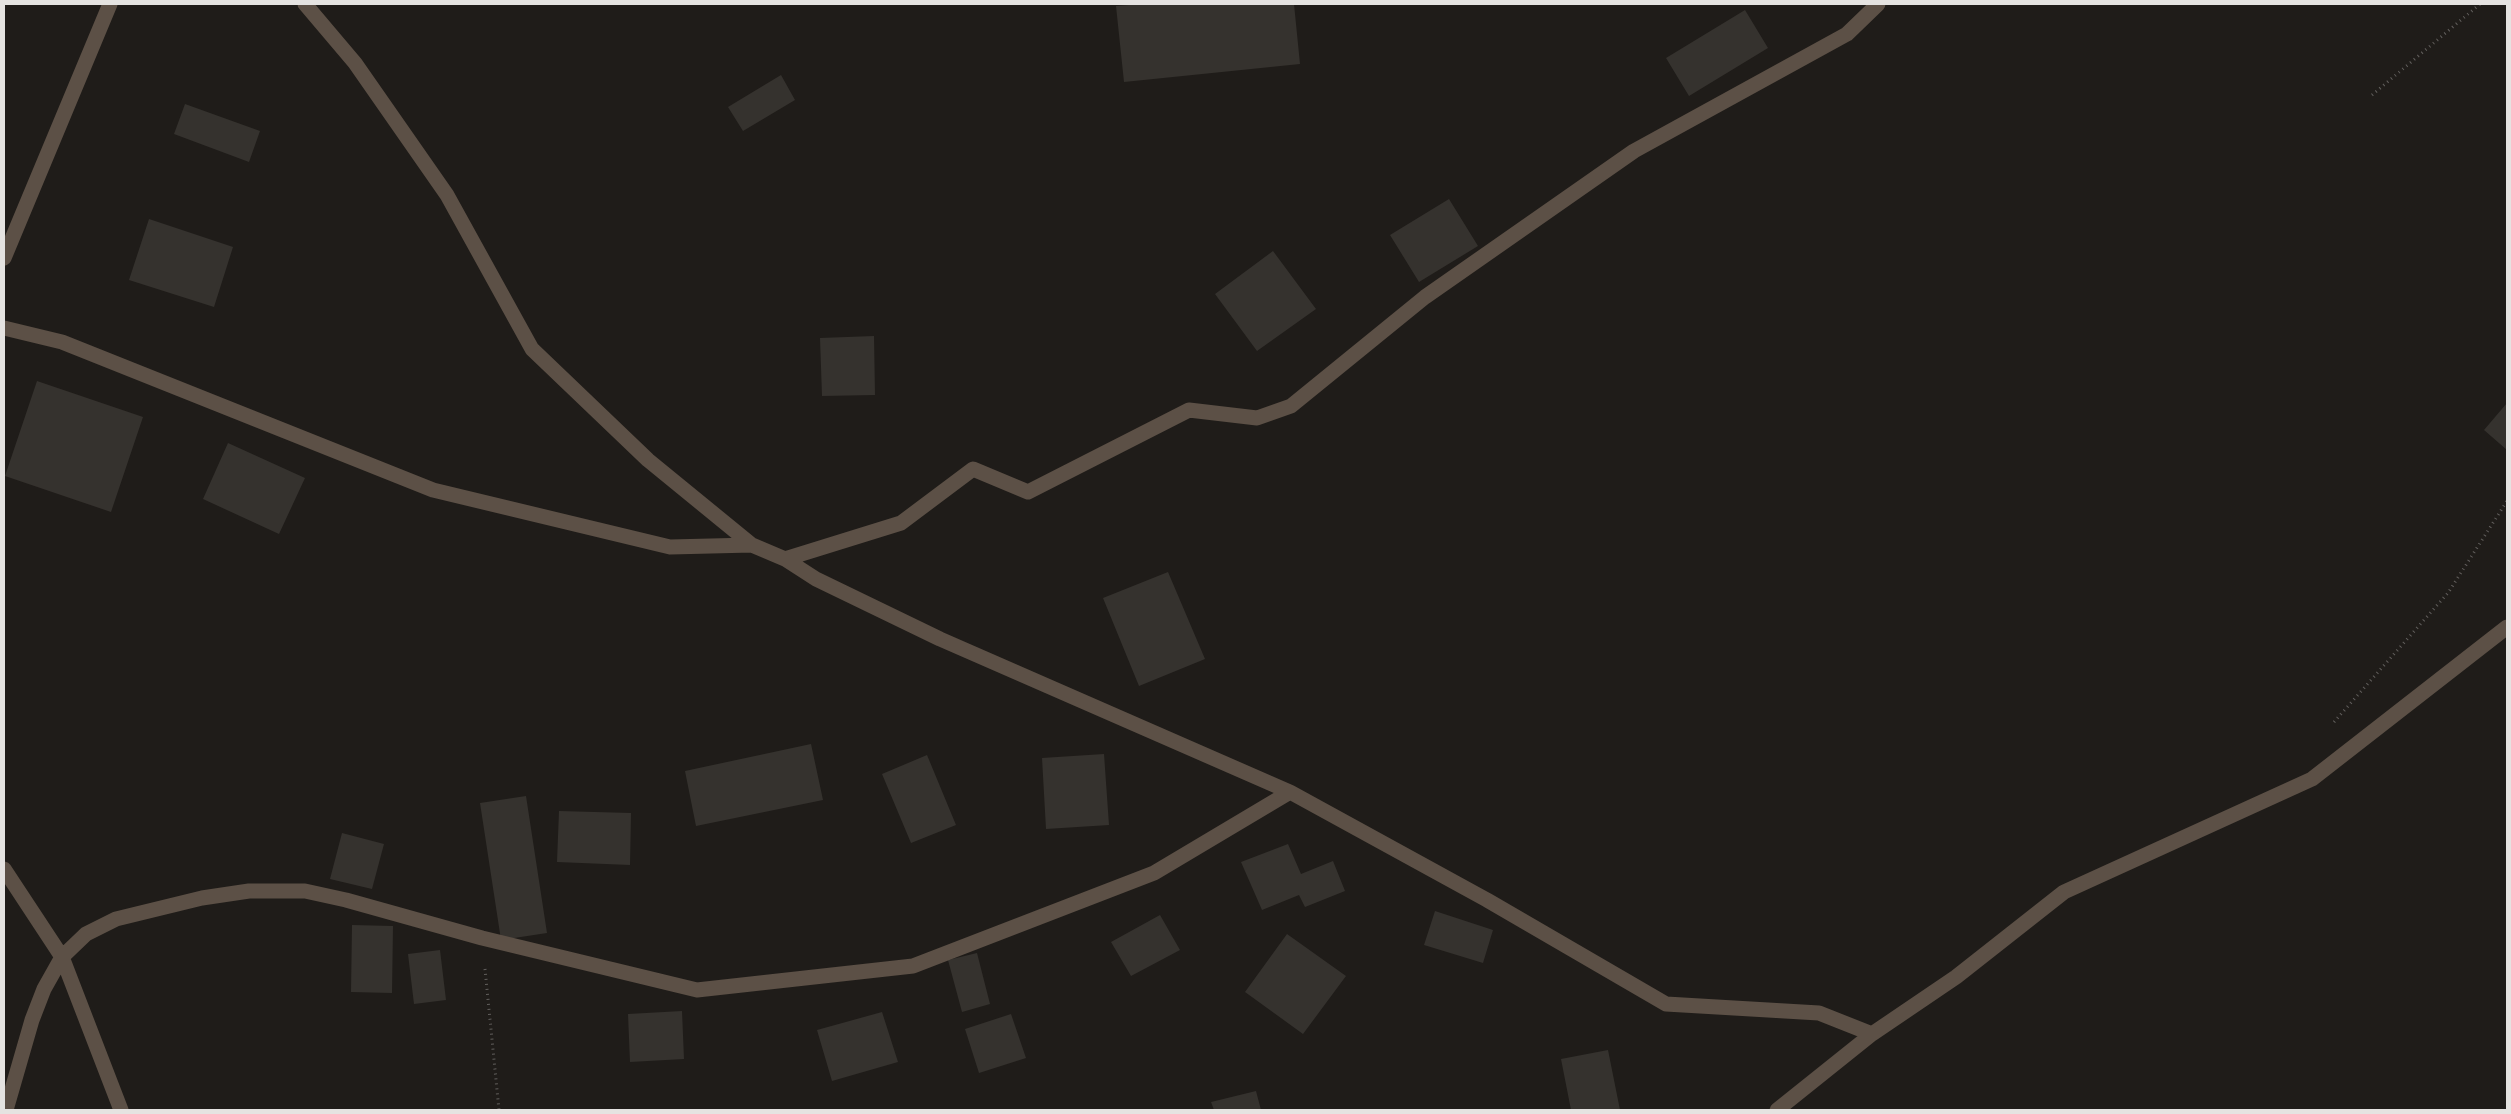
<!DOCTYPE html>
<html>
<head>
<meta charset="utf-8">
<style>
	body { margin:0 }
	#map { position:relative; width:2511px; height:1114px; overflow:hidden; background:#1f1c19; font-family:"Roboto Condensed",sans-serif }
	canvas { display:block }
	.frame { position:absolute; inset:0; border:5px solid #e5e3e1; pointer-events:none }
</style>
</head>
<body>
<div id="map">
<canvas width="2511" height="1114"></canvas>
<div class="frame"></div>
</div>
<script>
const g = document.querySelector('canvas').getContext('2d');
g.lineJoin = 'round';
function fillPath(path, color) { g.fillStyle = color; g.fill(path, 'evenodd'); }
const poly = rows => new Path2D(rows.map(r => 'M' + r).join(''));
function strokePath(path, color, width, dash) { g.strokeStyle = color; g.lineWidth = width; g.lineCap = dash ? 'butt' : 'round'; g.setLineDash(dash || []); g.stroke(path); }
const building = poly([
	[1143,4,1294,4,1300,64,1124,82,1116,6],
	[1745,10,1768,48,1689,96,1666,58],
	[781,75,795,100,743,131,728,107],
	[185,104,260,131,249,162,174,134],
	[1449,199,1478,246,1419,282,1390,235],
	[149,219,233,247,214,307,129,280],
	[1273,251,1316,309,1257,351,1215,294],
	[874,336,875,395,822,396,820,338],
	[37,381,143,417,111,512,5,476],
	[2507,403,2507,450,2484,430],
	[228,443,305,478,279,534,203,499],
	[1168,572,1205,659,1139,686,1103,598],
	[811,744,823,800,696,826,685,771],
	[1104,754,1109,825,1046,829,1042,758],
	[927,755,956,825,911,843,882,774],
	[526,796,547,933,501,940,480,803],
	[559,811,631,813,630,865,557,862],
	[342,833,384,844,372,889,330,879],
	[1288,844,1301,874,1333,861,1345,891,1305,907,1299,895,1262,910,1241,862],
	[1435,911,1493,930,1483,963,1424,945],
	[1160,915,1180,950,1131,976,1111,942],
	[352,925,393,926,392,993,351,992],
	[1287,934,1346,976,1303,1034,1245,992],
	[440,950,446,1000,414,1004,408,954],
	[977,953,990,1004,962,1012,948,960],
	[682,1011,684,1059,630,1062,628,1014],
	[882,1012,898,1062,832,1081,817,1030],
	[1011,1014,1026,1058,979,1073,965,1029],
	[1608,1050,1620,1110,1571,1110,1561,1059],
	[1256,1091,1261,1110,1214,1110,1211,1102]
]);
const path = poly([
	[2372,95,2480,4],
	[2334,722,2448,593,2507,501],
	[485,969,499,1110]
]);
const minor = poly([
	[305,4,355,63,447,195,532,349,648,460,752,545,785,559,816,579,940,639,1290,792],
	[4,258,110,4],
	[4,328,62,342,433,490,670,547,752,545],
	[785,559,901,523,973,469,1028,492,1189,410,1257,418,1291,406,1425,297,1634,151,1847,34,1878,4],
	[4,869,62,957,121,1110],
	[6,1110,32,1020,44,989,62,957,86,934,116,919,202,898,249,891,305,891,346,900,482,938,697,990,913,966,1154,873,1290,792,1487,900,1666,1004,1819,1013,1872,1034],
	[1777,1110,1872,1034,1956,977,2064,892,2312,779,2507,627]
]);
fillPath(building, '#35322e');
strokePath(path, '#625f5d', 3, [1, 4]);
strokePath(minor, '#5c5046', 15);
</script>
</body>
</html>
